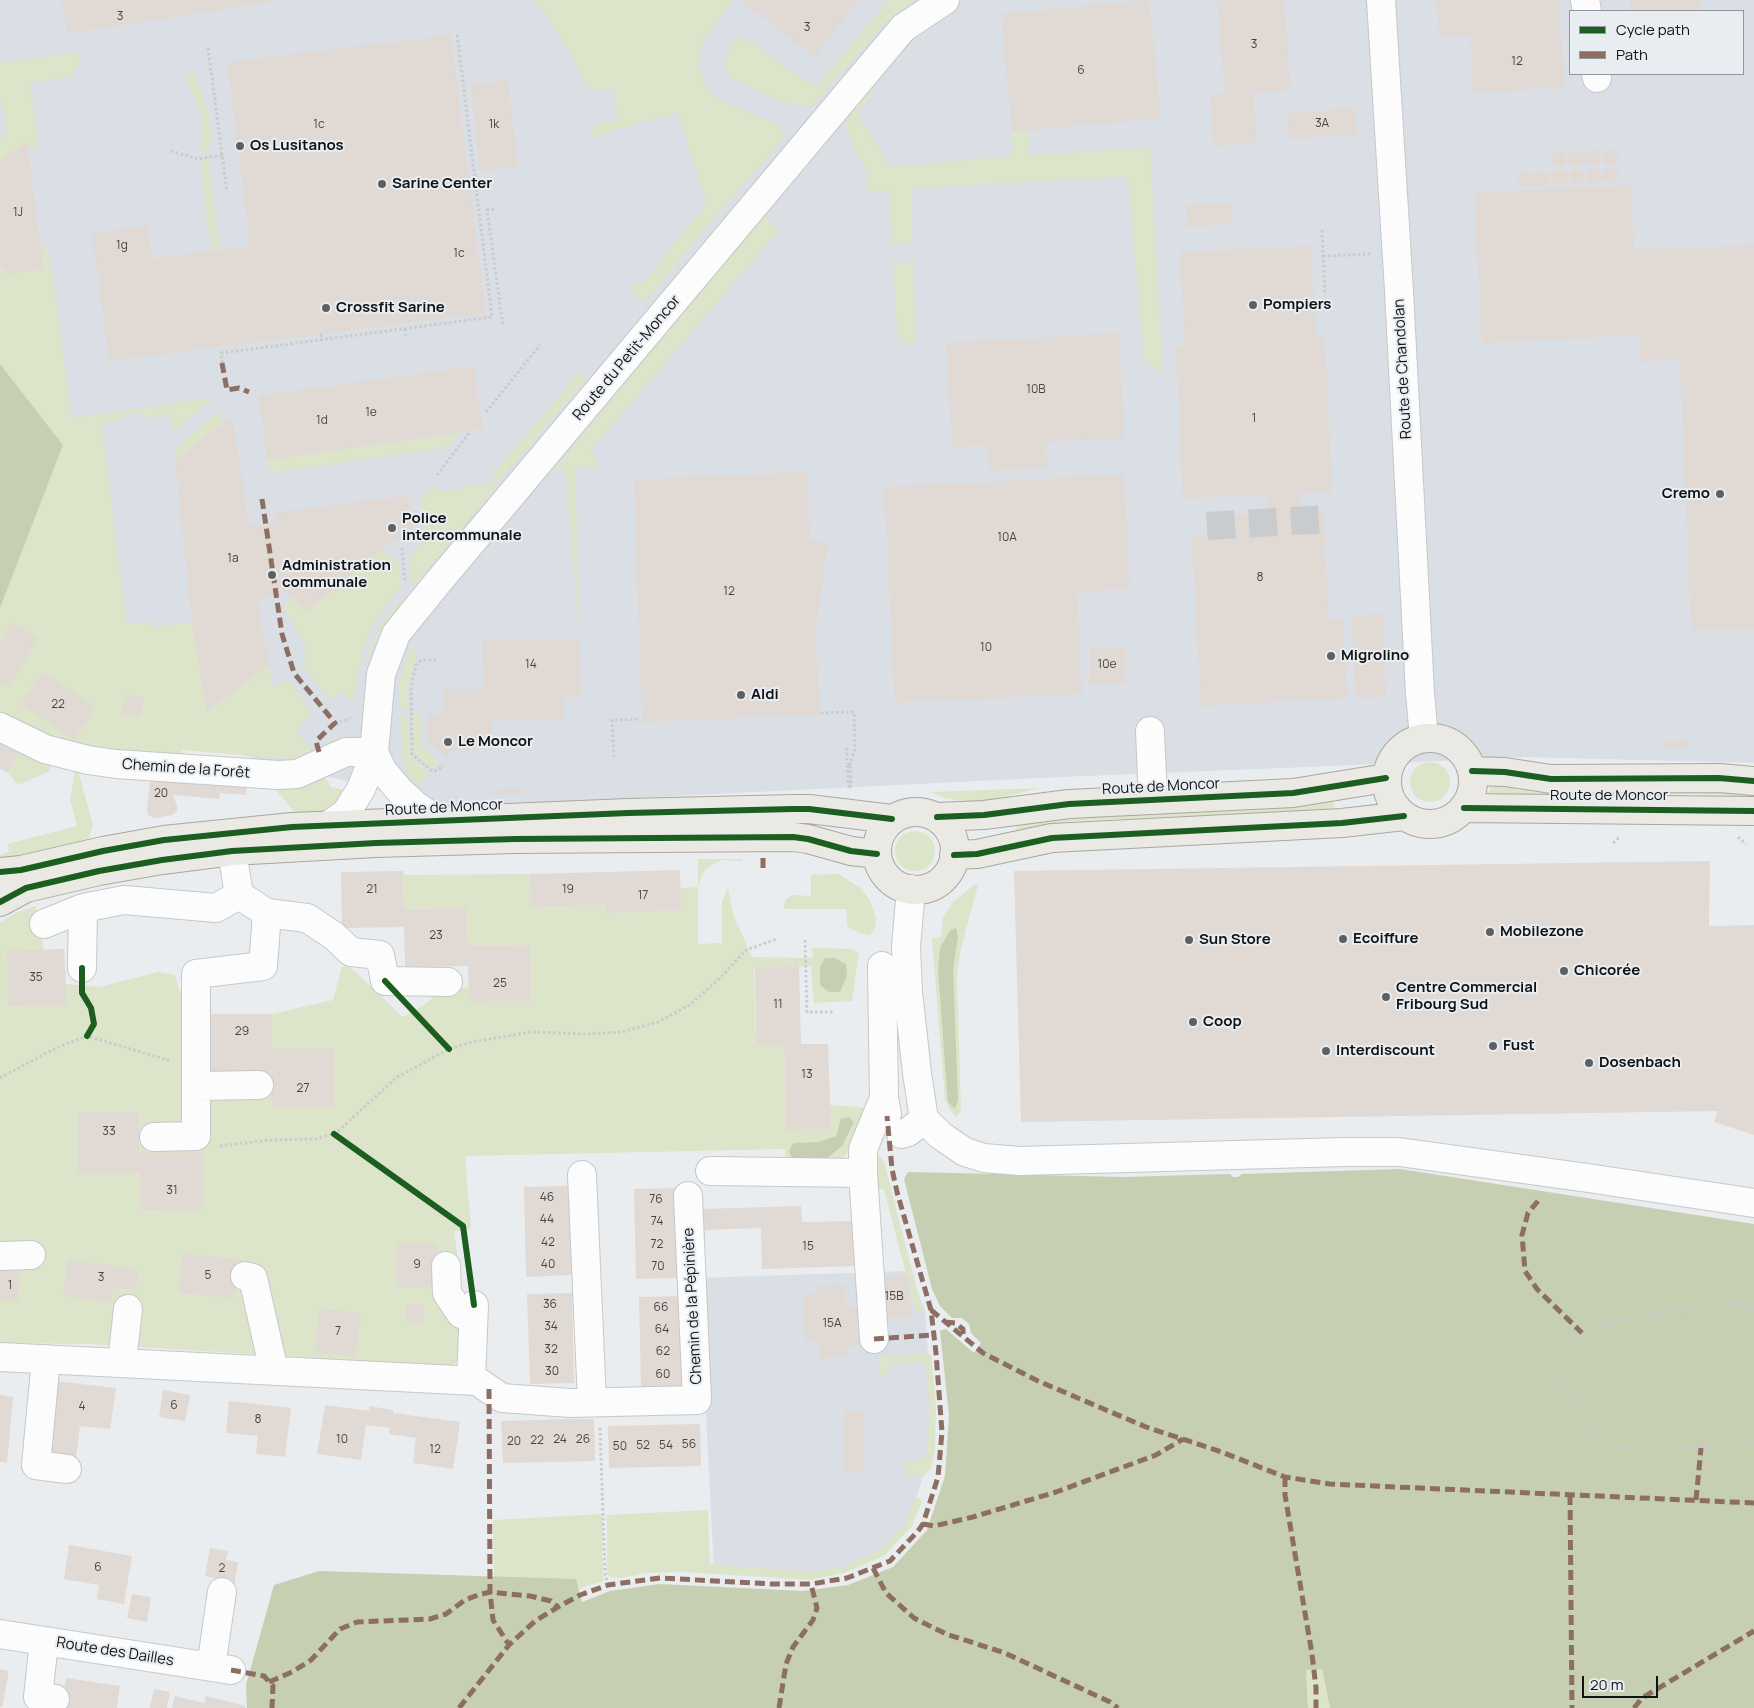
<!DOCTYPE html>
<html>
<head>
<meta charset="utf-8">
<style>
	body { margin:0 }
	#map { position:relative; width:1754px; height:1708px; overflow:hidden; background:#eaedef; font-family:Manrope,sans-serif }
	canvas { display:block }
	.legend { position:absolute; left:1569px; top:10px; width:175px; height:65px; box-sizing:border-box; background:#e8edf1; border:1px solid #929599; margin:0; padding:6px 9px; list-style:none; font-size:15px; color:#111214 }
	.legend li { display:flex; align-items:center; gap:10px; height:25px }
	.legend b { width:25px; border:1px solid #929599 }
	.scale { position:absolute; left:1582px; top:1676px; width:76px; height:22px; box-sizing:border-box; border:2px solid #111214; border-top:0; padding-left:6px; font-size:15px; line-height:18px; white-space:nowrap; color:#111214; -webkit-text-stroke:4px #e8edf1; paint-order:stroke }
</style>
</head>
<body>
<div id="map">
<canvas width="1754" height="1708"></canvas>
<ul class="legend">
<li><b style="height:6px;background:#1b5e20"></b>Cycle path</li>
<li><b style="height:6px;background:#8d6e63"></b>Path</li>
</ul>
<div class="scale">20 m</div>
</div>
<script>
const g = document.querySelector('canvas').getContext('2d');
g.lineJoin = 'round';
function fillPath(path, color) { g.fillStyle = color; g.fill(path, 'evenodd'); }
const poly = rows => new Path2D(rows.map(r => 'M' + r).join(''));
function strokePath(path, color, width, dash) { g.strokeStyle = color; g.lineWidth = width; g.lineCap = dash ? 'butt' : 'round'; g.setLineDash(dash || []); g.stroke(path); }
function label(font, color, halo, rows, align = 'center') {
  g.font = font + ' Manrope,sans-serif'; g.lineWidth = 4; g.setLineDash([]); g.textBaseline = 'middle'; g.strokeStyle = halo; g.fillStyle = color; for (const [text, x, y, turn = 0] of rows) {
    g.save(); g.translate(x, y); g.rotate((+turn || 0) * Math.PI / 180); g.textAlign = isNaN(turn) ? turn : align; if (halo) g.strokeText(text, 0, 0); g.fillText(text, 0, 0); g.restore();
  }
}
const built = poly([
	[0,0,1754,0,1754,763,1524,757,1308,767,1060,777,574,801,469,812,0,694,0,608,63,445,0,364],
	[1570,11,1743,11,1743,74,1570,74],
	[908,1271,925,1310,932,1411,926,1467,908,1525,881,1553,844,1570,809,1576,714,1570,699,1278]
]);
const green = poly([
	[530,0,733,0,703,41,699,66,706,88,720,101,775,123,786,136,703,231,647,300,637,300,633,294,629,285,643,284,706,204,678,113,631,125,590,138,589,133,598,123,617,121,614,89,596,91,583,82,575,63,545,12],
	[888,0,915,0,886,22,813,106,786,103,731,79,725,66,727,52,740,35,816,87],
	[80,52,81,60,70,77,30,83,38,146,20,149,33,248,48,247,72,418,209,398,210,400,178,429,172,431,169,414,142,418,141,412,121,415,121,420,101,423,127,624,150,621,151,627,192,622,207,711,269,665,273,688,288,680,313,714,296,729,311,751,309,756,299,760,182,750,184,757,82,750,0,718,0,608,63,445,0,364,0,137,7,131,0,97,0,62],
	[193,72,200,87,208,111,211,134,209,152,200,154,203,135,200,113,186,76],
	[873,84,875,87,874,92,857,111,890,167,1012,156,1012,132,1029,130,1029,155,1150,148,1163,373,1144,360,1128,177,912,188,912,243,892,245,889,191,867,192,868,181,866,171,850,139,847,125,851,110],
	[209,161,220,250,211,251,200,162],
	[764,216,779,230,590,452,597,458,595,468,575,468,580,639,565,469,554,469],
	[913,262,916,341,913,344,906,344,901,341,897,335,893,263],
	[581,372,585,377,583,382,500,481,494,479,493,474,577,374],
	[221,412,223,423,175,460,174,450,213,416],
	[460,433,450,447,271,473,267,460],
	[494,482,498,485,412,588,407,556,415,555,414,547,426,544,420,502,436,483,437,492],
	[381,550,398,561,402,587,387,605,371,628,362,653,353,702,342,691,330,700,303,666,306,654,303,640,283,609,292,598,306,611],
	[403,596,404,600,382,628,372,647,369,661,366,663,365,660,370,646,379,627],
	[411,646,416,650,417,655,408,686,409,709,400,709,399,680],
	[413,714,421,714,421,746,439,762,432,770,414,753],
	[400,715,408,715,410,754,429,774,419,786,411,778,405,769,402,758],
	[18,751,48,761,51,766,50,771,18,785,8,773],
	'1410 782a20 20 0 1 1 40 0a20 20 0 1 1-40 0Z',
	[78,770,93,825,89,838,81,843,0,863,0,855,9,852,7,844,77,826,70,800,75,771],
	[322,777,327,780,331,787,350,791,335,808,320,813,296,814,276,790,277,786],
	[1491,782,1519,790,1544,793,1695,791,1754,794,1754,797,1694,794,1488,798],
	[1040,788,992,800,971,802,944,798,930,792],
	[1333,800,1334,808,1308,811,1073,821,1017,831,1016,824,1049,818,1276,807,1307,805],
	'895 851a20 20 0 1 1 40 0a20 20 0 1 1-40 0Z',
	[698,859,743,859,742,861,722,860,713,864,705,870,701,878,698,888,698,944,722,943,722,901,728,888,733,914,752,957,813,958,812,948,852,949,859,953,852,1001,814,1003,811,966,754,967,756,1045,784,1045,786,1130,830,1129,830,1105,870,1108,869,1117,846,1155,828,1167,786,1162,785,1149,465,1156,471,1229,454,1231,461,1280,459,1358,454,1365,446,1366,88,1344,0,1343,0,923,15,913,36,906,44,950,64,949,66,984,99,987,159,972,175,975,179,990,212,1014,212,1070,272,1071,272,1108,334,1107,334,1049,272,1049,272,1014,333,1000,342,967,349,966,403,1017,424,1005,439,992,469,987,469,1002,531,1001,530,945,468,946,467,908,404,909,403,875,530,874,531,907,606,905,606,913,680,911,680,888,698,887],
	[839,874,860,888,870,900,876,919,875,929,869,935,859,933,847,926,846,909,783,909,786,899,792,895,811,896,811,875],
	[975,884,978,885,961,948,957,975,961,1112,956,1117,951,1111,945,1100,932,938,941,937,943,917,953,902],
	[873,1156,879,1156,884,1161,922,1309,920,1313,915,1309,884,1189,868,1189],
	[931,1354,936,1406,935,1450,931,1468,925,1475,917,1477,907,1474,904,1462,926,1457,930,1406,925,1362,889,1365,886,1377,879,1377,879,1356],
	[919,1498,922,1502,912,1526,884,1556,844,1573,810,1580,682,1572,646,1573,622,1578,610,1577,607,1574,607,1515,708,1510,710,1564,809,1572,842,1567,880,1550,906,1522,914,1500],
	[602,1514,603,1581,584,1587,558,1599,494,1589,493,1520],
	[1306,1669,1322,1669,1330,1708,1308,1708]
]);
const forest = poly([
	[0,364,63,445,0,608],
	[956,928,958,937,953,970,958,1100,955,1109,948,1102,947,1092,938,969,940,948,950,930],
	[825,958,835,958,846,964,847,976,840,992,829,992,820,985,820,967],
	[849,1117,854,1122,842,1146,824,1161,793,1162,789,1150,794,1143,819,1142,836,1136,841,1119],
	[1400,1169,1754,1224,1754,1708,1330,1708,1322,1669,1306,1670,1308,1708,247,1708,246,1685,274,1585,319,1571,576,1579,582,1602,610,1591,660,1584,803,1591,848,1585,893,1567,927,1530,945,1476,949,1416,940,1331,946,1329,974,1353,981,1343,971,1333,969,1324,962,1318,952,1318,940,1306,932,1289,904,1179,908,1172,1124,1177,1230,1174,1233,1177,1238,1177,1242,1174]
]);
const building = poly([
	[62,0,275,0,276,1,67,34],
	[740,0,858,0,815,57],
	[1149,0,1161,118,1012,132,1001,14],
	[1217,0,1284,0,1291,90,1253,93,1257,142,1214,146,1210,95,1225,94],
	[1437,0,1559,0,1564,87,1474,93,1470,35,1439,38],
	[1630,0,1701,0,1702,11,1631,11],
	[451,35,486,313,109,361,92,233,148,226,152,259,250,246,227,62],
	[508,80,518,166,480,171,471,84],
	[1355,108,1357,134,1289,139,1287,114],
	[27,140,43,269,7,274,0,264,0,162],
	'1585 157a8 8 0 1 1 16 0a8 8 0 1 1-16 0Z',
	'1602 157a8 8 0 1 1 16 0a8 8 0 1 1-16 0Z',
	'1551 159a8 8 0 1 1 16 0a8 8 0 1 1-16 0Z',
	'1568 159a8 8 0 1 1 16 0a8 8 0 1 1-16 0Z',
	'1603 175a8 8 0 1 1 16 0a8 8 0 1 1-16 0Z',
	'1586 176a8 8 0 1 1 16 0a8 8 0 1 1-16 0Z',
	'1569 177a8 8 0 1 1 16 0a8 8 0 1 1-16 0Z',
	'1552 177a8 8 0 1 1 16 0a8 8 0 1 1-16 0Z',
	'1517 179a8 8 0 1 1 16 0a8 8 0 1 1-16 0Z',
	'1534 179a8 8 0 1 1 16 0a8 8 0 1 1-16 0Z',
	[1631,185,1634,250,1754,245,1754,629,1691,630,1680,360,1640,362,1639,335,1482,343,1474,193],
	[1231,203,1232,224,1187,227,1186,205],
	[1311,246,1316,338,1325,338,1332,492,1300,493,1301,511,1323,510,1329,620,1343,619,1347,698,1201,706,1192,537,1210,537,1209,516,1267,513,1265,495,1183,498,1176,347,1185,346,1180,252],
	[1119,333,1124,438,1046,442,1047,468,990,471,988,446,952,447,946,343],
	[474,366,483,429,267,460,259,396],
	[232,416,249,525,274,524,274,513,408,495,414,524,306,611,286,592,257,599,269,665,206,711,192,622,175,460],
	[808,472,810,540,828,543,814,641,816,641,820,715,642,722,634,480],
	[1124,475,1130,589,1077,592,1082,694,895,703,884,487],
	[1383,614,1386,697,1355,698,1352,615],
	[12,622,38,637,9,688,0,683,0,644],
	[580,639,581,697,563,697,564,719,492,720,492,750,454,750,447,758,428,741,427,715,444,714,443,689,483,689,482,640],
	[1090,647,1125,647,1125,683,1090,684],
	[42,672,95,707,74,739,21,704],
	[125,695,144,698,141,717,122,714],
	[1688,741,1689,747,1661,747,1661,742],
	[0,743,18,751,8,773,0,769],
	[170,777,246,784,246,795,220,793,219,799,173,795,177,806,177,811,172,815,154,818,148,815,147,809,150,782,168,779,169,783],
	[523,788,523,793,497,795,497,790],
	[1710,861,1709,926,1754,925,1754,1135,1714,1122,1718,1111,1021,1122,1014,871],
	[680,870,681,911,606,913,606,905,531,907,530,874],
	[403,871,404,909,467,908,468,946,530,945,531,1001,469,1002,468,966,405,967,404,927,342,928,341,872],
	[64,949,66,1005,8,1006,7,951],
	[799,966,801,1044,828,1044,831,1129,786,1130,784,1045,756,1045,755,967],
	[212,1014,272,1014,272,1049,334,1049,334,1108,272,1108,272,1071,212,1071],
	[78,1112,139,1112,139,1153,204,1153,204,1209,140,1210,140,1173,78,1173],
	[569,1186,571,1275,526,1277,524,1187],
	[678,1188,681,1278,636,1279,634,1189],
	[801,1206,802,1222,854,1221,855,1266,762,1269,761,1228,701,1230,701,1209],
	[397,1243,437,1243,437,1287,396,1287],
	[182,1254,238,1259,234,1298,179,1293],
	[67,1260,139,1269,136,1290,112,1288,111,1302,63,1296],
	[0,1270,20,1271,18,1301,0,1300],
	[908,1275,912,1317,881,1319,877,1278],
	[845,1285,845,1308,860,1308,861,1346,848,1346,848,1358,820,1358,820,1340,805,1341,804,1294,817,1294,817,1286],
	[572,1293,574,1383,530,1384,527,1294],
	[684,1296,686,1386,641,1387,639,1297],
	[406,1304,424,1305,423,1323,405,1322],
	[319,1309,361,1313,356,1356,315,1352],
	[54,1381,116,1388,110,1429,80,1426,76,1458,45,1454],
	[163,1390,190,1395,185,1421,159,1417],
	[0,1395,13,1397,7,1463,0,1462],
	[229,1401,291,1408,285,1457,256,1454,258,1436,226,1433],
	[325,1405,369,1411,369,1406,393,1410,393,1413,460,1422,453,1469,413,1463,416,1438,389,1434,390,1428,366,1425,361,1460,317,1454],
	[863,1411,863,1471,845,1471,844,1412],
	[571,1419,594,1419,595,1461,503,1463,501,1421],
	[700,1424,701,1466,609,1468,608,1426],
	[69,1545,132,1556,124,1604,97,1599,99,1585,64,1579],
	[210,1548,228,1551,226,1560,238,1562,234,1587,219,1584,220,1579,205,1576],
	[132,1594,151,1597,147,1622,127,1618],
	[0,1669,9,1671,2,1707,0,1707],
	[66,1678,120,1686,117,1708,61,1708],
	[154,1689,170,1692,167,1708,150,1708],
	[175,1696,204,1703,206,1696,246,1706,245,1708,172,1708]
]);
const minorTunnel = poly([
	[1207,526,1327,519]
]);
const path = poly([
	[208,48,227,192],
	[171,151,198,159,222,155],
	[494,209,487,210,503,326],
	[1322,230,1325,295],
	[1323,256,1370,254],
	[405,329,406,339],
	[321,334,322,340],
	[222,363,221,353,492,317,457,33],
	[486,412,540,345],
	[437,475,469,433],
	[402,548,405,580],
	[436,660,422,660,416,665,411,687,412,754,432,771,435,771,444,766],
	[821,713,854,712,855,749,850,764,847,764,849,788],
	[335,723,349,719,350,717],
	[847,748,847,764],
	[614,757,612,720,640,719],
	[850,788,851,783,850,764],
	[1738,837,1746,844],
	[1613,843,1620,837],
	[805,940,807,1012,833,1012],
	[0,1078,56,1048,87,1036,171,1061],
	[220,1146,270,1140,316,1139,336,1133,397,1077,449,1049,472,1042,531,1032,588,1034,622,1032,658,1022,691,1004,721,977,746,950,777,939],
	[1754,1307,1730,1303,1709,1308,1665,1312,1601,1324,1582,1333,1561,1360,1556,1370,1557,1380,1598,1435,1611,1445,1631,1449,1701,1448,1754,1443],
	[600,1428,605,1573,608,1585]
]);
const minor = poly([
	[1381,0,1399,291,1420,693,1424,738],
	[1585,0,1587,11],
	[1596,74,1597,78],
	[0,727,45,749,88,760,116,764,278,775,297,774,346,752,374,752],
	[1150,731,1153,800],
	[374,752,382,770,400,791,416,806,438,820],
	[329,825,346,813,361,789,367,774,374,752,381,674,396,634,439,581,903,28,945,0],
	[911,889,906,946,908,992,917,1073,924,1119,940,1135,965,1152,984,1158,1019,1161,1345,1152,1399,1152,1588,1178,1754,1203],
	[267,913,307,918,334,936,351,952,380,955,385,981,448,982],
	[44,924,83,908,124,900,216,908,239,895],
	[882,966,884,1098,887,1114],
	[82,968,83,908],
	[196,1086,259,1085],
	[901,1134,908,1132,924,1119],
	[154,1137,196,1136,196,974,263,966,267,913,239,895,232,851],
	[710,1171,863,1173,863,1149,884,1098],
	[863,1173,874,1339],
	[582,1175,592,1402],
	[0,1256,31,1255],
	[446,1266,447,1293,461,1314,473,1318],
	[245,1276,253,1278,274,1371],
	[0,1357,477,1381,502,1398,570,1403,697,1400,688,1196],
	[46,1359,36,1465,67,1469],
	[122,1362,128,1309],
	[471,1381,474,1305],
	[0,1634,231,1670],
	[44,1642,38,1697,55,1699],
	[211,1667,222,1592]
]);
const major = poly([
	'1387 781a43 43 0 1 1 86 0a43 43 0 1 1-86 0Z',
	[1472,771,1505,772,1551,779,1719,778,1754,781],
	[1464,808,1754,811],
	'877 851a39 39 0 1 1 78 0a39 39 0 1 1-78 0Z',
	[937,817,984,815,1069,804,1293,793,1386,778],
	[954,855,977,854,1052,838,1342,823,1404,816],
	[0,872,21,870,103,851,164,840,292,827,628,813,793,809,809,809,892,819],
	[0,902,26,888,99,871,162,860,232,851,376,843,515,839,793,837,808,839,851,851,877,854]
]);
const quiet = poly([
	[222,363,227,390,239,388,249,392],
	[262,499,282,634,294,673,335,723,316,741,319,752],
	[763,868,763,856],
	[1538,1201,1528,1213,1522,1235,1525,1271,1537,1289,1582,1333],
	[931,1310,983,1353,1038,1381,1146,1427,1219,1451,1285,1477,1330,1484,1754,1503],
	[945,1322,955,1323,963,1329,963,1337],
	[874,1339,934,1335],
	[489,1389,490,1592,493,1620,509,1645],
	[1285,1477,1285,1495,1312,1654,1316,1688,1316,1708],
	[1570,1495,1572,1708],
	[1696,1500,1701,1448],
	[923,1524,934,1526,973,1517,1056,1492,1156,1455,1183,1439],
	[873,1568,886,1593,914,1618,946,1634,1005,1653,1110,1702,1118,1708],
	[231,1670,264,1676,273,1686,272,1708],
	[269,1682,292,1672,311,1660,340,1629,357,1622,430,1619,446,1614,465,1600,478,1595,490,1592,530,1596,551,1601,558,1607],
	[459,1708,509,1645,535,1621,558,1607,580,1595,608,1585,660,1578,772,1584,811,1584,847,1578,890,1561,918,1531,923,1524,938,1477,942,1432,936,1353,931,1310,897,1192,892,1169,887,1116],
	[779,1708,786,1664,793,1647,813,1620,817,1608,811,1584],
	[1634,1708,1642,1698,1754,1631]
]);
const cycleway = poly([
	[1472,771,1505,772,1551,779,1719,778,1754,781],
	[1464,808,1754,811],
	[937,817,984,815,1069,804,1293,793,1386,778],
	[954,855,977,854,1052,838,1342,823,1404,816],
	[0,872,21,870,103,851,164,840,292,827,628,813,793,809,809,809,892,819],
	[0,902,26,888,99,871,162,860,232,851,376,843,515,839,793,837,808,839,851,851,877,854],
	[82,968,82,993,91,1008,94,1024,87,1036],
	[385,981,449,1049],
	[334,1134,463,1226,474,1305]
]);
const markers = [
	[240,146,5,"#5d5f61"],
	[382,184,5,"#5d5f61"],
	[1253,305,5,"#5d5f61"],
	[326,308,5,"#5d5f61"],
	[1720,494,5,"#5d5f61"],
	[392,528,5,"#5d5f61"],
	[272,575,5,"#5d5f61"],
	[1331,656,5,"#5d5f61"],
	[741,695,5,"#5d5f61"],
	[448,742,5,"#5d5f61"],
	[1490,932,5,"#5d5f61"],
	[1343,939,5,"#5d5f61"],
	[1189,940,5,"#5d5f61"],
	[1564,971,5,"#5d5f61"],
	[1386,997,5,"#5d5f61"],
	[1193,1022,5,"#5d5f61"],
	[1493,1046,5,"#5d5f61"],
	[1326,1051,5,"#5d5f61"],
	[1589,1063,5,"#5d5f61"]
];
const numberNames = [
	["3",120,17],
	["3",807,28],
	["3",1254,45],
	["12",1517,62],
	["6",1081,71],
	["3A",1322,124],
	["1c",319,125],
	["1k",494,125],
	["1J",18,213],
	["1g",122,246],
	["1c",459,254],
	["10B",1036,390],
	["1e",371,413],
	["1",1254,419],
	["1d",322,421],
	["10A",1007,538],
	["1a",233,559],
	["8",1260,578],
	["12",729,592],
	["10",986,648],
	["14",531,665],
	["10e",1107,665],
	["22",58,705],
	["20",161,794],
	["21",372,890],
	["19",568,890],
	["17",643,896],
	["23",436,936],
	["35",36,978],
	["25",500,984],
	["11",778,1005],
	["29",242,1032],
	["13",807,1075],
	["27",303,1089],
	["33",109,1132],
	["31",172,1191],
	["46",547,1198],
	["76",656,1200],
	["44",547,1220],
	["74",657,1222],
	["42",548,1243],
	["72",657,1245],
	["15",808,1247],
	["9",417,1265],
	["40",548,1265],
	["70",658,1267],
	["5",208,1276],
	["3",101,1278],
	["1",10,1286],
	["15B",894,1297],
	["36",550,1305],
	["66",661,1308],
	["15A",832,1324],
	["34",551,1327],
	["64",662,1330],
	["7",338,1332],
	["32",551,1350],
	["62",663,1352],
	["30",552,1372],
	["60",663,1375],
	["6",174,1406],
	["4",82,1407],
	["8",258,1420],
	["10",342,1440],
	["24",560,1440],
	["26",583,1440],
	["22",537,1441],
	["20",514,1442],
	["56",689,1445],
	["52",643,1446],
	["54",666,1446],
	["50",620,1447],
	["12",435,1450],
	["6",98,1568],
	["2",222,1569]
];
const poiNames = [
	["Os Lusitanos",250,146],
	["Sarine Center",392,184],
	["Pompiers",1263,305],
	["Crossfit Sarine",336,308],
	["Cremo",1710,494,"right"],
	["Police",402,519],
	["intercommunale",402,536],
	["Administration",282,566],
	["communale",282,583],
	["Migrolino",1341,656],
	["Aldi",751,695],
	["Le Moncor",458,742],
	["Mobilezone",1500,932],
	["Ecoiffure",1353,939],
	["Sun Store",1199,940],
	["Chicorée",1574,971],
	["Centre Commercial",1396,988],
	["Fribourg Sud",1396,1005],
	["Coop",1203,1022],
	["Fust",1503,1046],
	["Interdiscount",1336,1051],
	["Dosenbach",1599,1063]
];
const streetNames = [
	["Route du Petit-Moncor",627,358,-50],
	["Route de Chandolan",1403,369,-93],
	["Chemin de la Forêt",186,769,4],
	["Route de Moncor",1161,787,-3],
	["Route de Moncor",1609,796],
	["Route de Moncor",444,808,-3],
	["Chemin de la Pépinière",693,1306,-93],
	["Route des Dailles",115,1652,9]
];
fillPath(built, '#d9dfe5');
fillPath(green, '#dce5c9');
fillPath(forest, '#c6cfb2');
fillPath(building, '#e1d9d3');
strokePath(minorTunnel, '#c9ccce', 28, [28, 14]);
strokePath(minor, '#c6c8c9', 30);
strokePath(major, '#a9a79e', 30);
strokePath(path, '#cacbcc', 3, [2.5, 2.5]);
strokePath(minor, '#fcfcfd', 28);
strokePath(major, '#ebe9e3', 28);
strokePath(quiet, '#8d6e63', 5, [10, 5]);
strokePath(cycleway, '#1b5e20', 6);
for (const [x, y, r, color] of markers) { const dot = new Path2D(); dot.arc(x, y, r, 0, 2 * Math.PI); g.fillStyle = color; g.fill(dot); strokePath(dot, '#e8edf1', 2); }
label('12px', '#464545', null, numberNames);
label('bold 15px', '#111214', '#e8edf1', poiNames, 'left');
label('15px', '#111214', '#e8edf1', streetNames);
</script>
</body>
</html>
